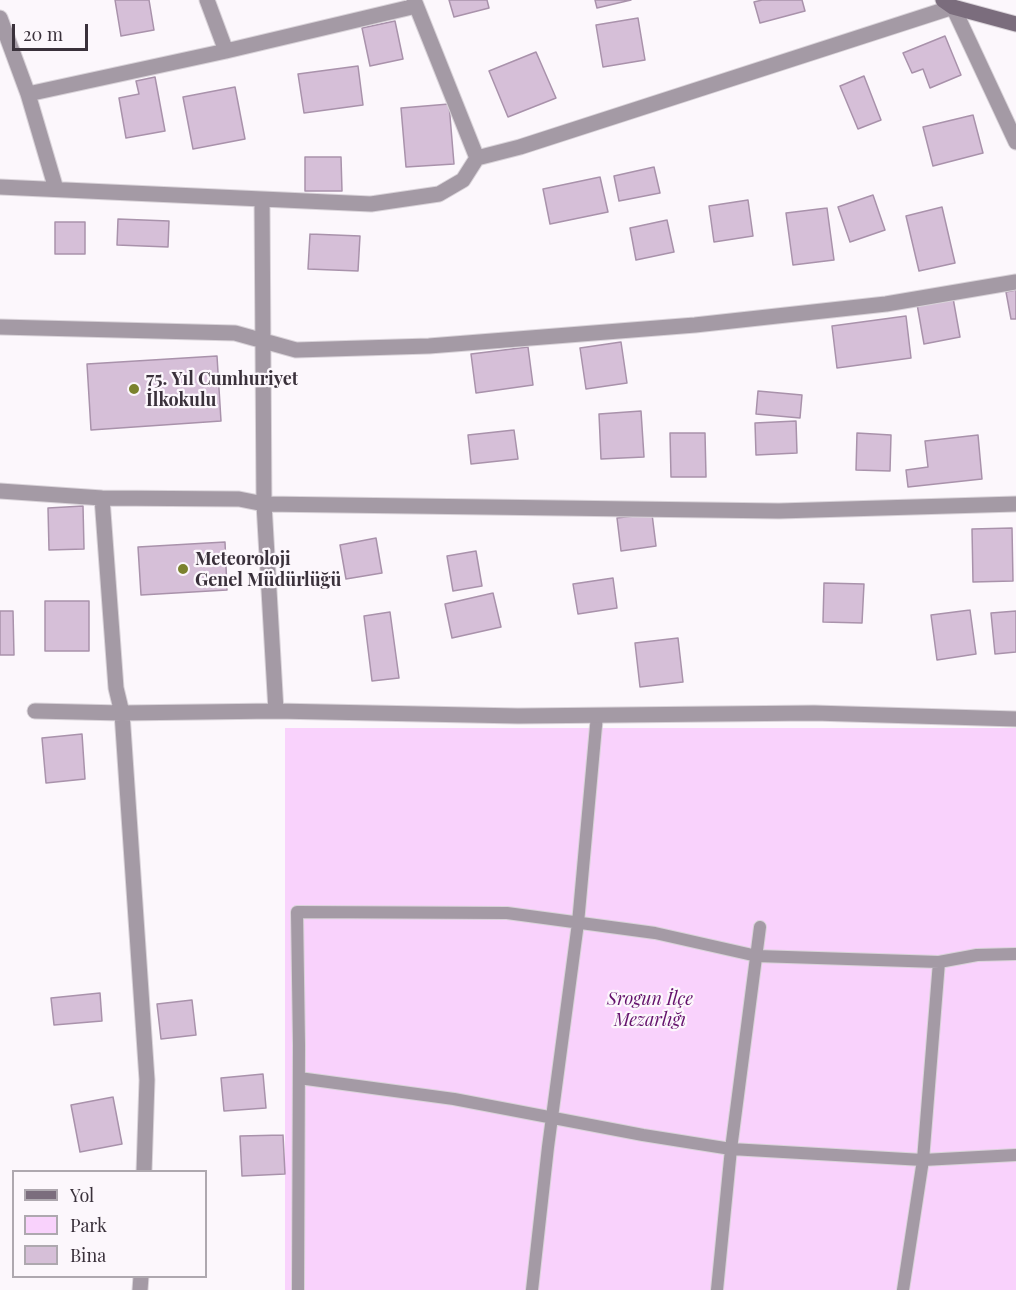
<!DOCTYPE html>
<html>
<head>
<meta charset="utf-8">
<style>
	body { margin:0 }
	#map { position:relative; width:1016px; height:1290px; overflow:hidden; background:#fcf7fc; font-family:"Playfair Display",serif }
	canvas { display:block }
	.legend { position:absolute; left:12px; top:1170px; width:195px; height:108px; box-sizing:border-box; background:#fcf7fc; border:2px solid #aea8af; margin:0; padding:8px 10px; list-style:none; font-size:18px; color:#3a313b }
	.legend li { display:flex; align-items:center; gap:12px; height:30px }
	.legend b { width:30px; border:2px solid #aea8af }
	.scale { position:absolute; left:12px; top:24px; width:76px; height:27px; box-sizing:border-box; border:3px solid #3a313b; border-top:0; padding-left:8px; font-size:18px; line-height:21px; white-space:nowrap; color:#3a313b; -webkit-text-stroke:4px #fcf7fc; paint-order:stroke }
</style>
</head>
<body>
<div id="map">
<canvas width="1016" height="1290"></canvas>
<ul class="legend">
<li><b style="height:8px;background:#7b6d7d"></b>Yol</li>
<li><b style="height:16px;background:#f9d2fc"></b>Park</li>
<li><b style="height:16px;background:#d6bfd8"></b>Bina</li>
</ul>
<div class="scale">20 m</div>
</div>
<script>
const g = document.querySelector('canvas').getContext('2d');
g.lineJoin = 'round';
function fillPath(path, color) { g.fillStyle = color; g.fill(path, 'evenodd'); }
const poly = rows => new Path2D(rows.map(r => 'M' + r).join(''));
function strokePath(path, color, width, dash) { g.strokeStyle = color; g.lineWidth = width; g.lineCap = dash ? 'butt' : 'round'; g.setLineDash(dash || []); g.stroke(path); }
function label(font, color, halo, rows, align = 'center') {
  g.font = font + ' "Playfair Display",serif'; g.lineWidth = 4.5; g.setLineDash([]); g.textBaseline = 'middle'; g.strokeStyle = halo; g.fillStyle = color; for (const [text, x, y, turn = 0] of rows) {
    g.save(); g.translate(x, y); g.rotate((+turn || 0) * Math.PI / 180); g.textAlign = isNaN(turn) ? turn : align; if (halo) g.strokeText(text, 0, 0); g.fillText(text, 0, 0); g.restore();
  }
}
const green = poly([
	[285,728,1016,728,1016,1290,285,1290]
]);
const building = poly([
	[115,0,149,0,154,30,121,36,115,0],
	[449,0,487,0,489,8,454,17,449,0],
	[595,0,631,0,597,8,595,0],
	[762,0,802,0,805,11,760,23,754,2,762,0],
	[638,18,645,60,603,67,596,25,638,18],
	[395,21,403,59,370,66,362,28,395,21],
	[945,36,961,75,930,88,923,69,912,73,903,53,945,36],
	[536,52,556,98,508,117,489,71,536,52],
	[358,66,363,105,304,113,298,74,358,66],
	[864,76,881,120,858,129,840,86,864,76],
	[155,77,165,131,126,138,119,98,139,94,136,81,155,77],
	[235,87,245,139,193,149,183,97,235,87],
	[449,104,454,164,406,167,401,108,449,104],
	[973,115,983,153,933,166,923,127,973,115],
	[305,157,341,157,342,191,305,191,305,157],
	[654,167,660,193,619,201,614,176,654,167],
	[600,177,608,212,550,224,543,189,600,177],
	[873,195,885,230,850,242,838,207,873,195],
	[748,200,753,236,714,242,709,206,748,200],
	[942,207,955,263,919,271,906,216,942,207],
	[827,208,834,260,793,265,786,213,827,208],
	[118,219,169,221,168,247,117,245,118,219],
	[667,220,674,252,636,260,630,228,667,220],
	[55,222,85,222,85,254,55,254,55,222],
	[310,234,360,236,358,271,308,269,310,234],
	[1016,290,1016,319,1011,319,1006,292,1016,290],
	[953,298,960,337,924,344,917,304,953,298],
	[906,316,911,358,837,368,832,326,906,316],
	[621,342,627,383,586,389,580,348,621,342],
	[528,347,533,385,476,393,471,354,528,347],
	[217,356,221,421,91,430,87,364,217,356],
	[758,391,802,395,800,418,756,414,758,391],
	[641,411,644,457,601,459,599,414,641,411],
	[796,421,797,453,756,455,755,423,796,421],
	[514,430,518,459,471,464,468,435,514,430],
	[670,433,705,433,706,477,671,477,670,433],
	[857,433,891,435,890,471,856,470,857,433],
	[978,435,982,479,908,487,906,470,928,467,925,441,978,435],
	[83,506,84,549,49,550,48,508,83,506],
	[652,514,656,546,621,551,617,518,652,514],
	[1012,528,1013,581,973,582,972,529,1012,528],
	[376,538,382,573,346,579,340,545,376,538],
	[225,542,227,590,141,595,138,547,225,542],
	[476,551,482,586,453,591,447,556,476,551],
	[613,578,617,608,578,614,573,584,613,578],
	[824,583,864,584,862,623,823,622,824,583],
	[493,593,501,627,452,638,445,604,493,593],
	[45,601,89,601,89,651,45,651,45,601],
	[970,610,976,654,937,660,931,615,970,610],
	[0,611,13,611,14,655,0,655,0,611],
	[1016,611,1016,652,995,654,991,613,1016,611],
	[390,612,399,678,372,681,364,616,390,612],
	[678,638,683,682,640,687,635,643,678,638],
	[82,734,85,779,46,783,42,738,82,734],
	[100,993,102,1021,54,1025,51,998,100,993],
	[192,1000,196,1035,161,1039,157,1004,192,1000],
	[263,1074,266,1108,224,1111,221,1078,263,1074],
	[113,1097,122,1144,80,1152,71,1105,113,1097],
	[283,1135,285,1174,242,1176,240,1136,283,1135]
]);
const lane = poly([
	[299,1078,454,1099,643,1135,731,1149,923,1160,1016,1155],
	[298,1290,299,1045,297,912,507,913,655,933,757,956,939,962],
	[532,1290,548,1147,578,923,597,715],
	[717,1290,731,1149,760,927],
	[903,1290,923,1160,939,962,977,955,1016,954]
]);
const street = poly([
	[207,0,226,51],
	[414,0,477,158],
	[0,18,28,94,56,189],
	[28,94,226,51,416,6],
	[0,187,371,204,439,194,463,180,477,158,520,147,953,7,1016,142],
	[262,199,264,504,276,711],
	[0,327,235,333,296,350,429,346,695,325,886,304,1016,282],
	[0,491,102,498,239,499,264,504,779,511,1016,504],
	[102,498,116,688,122,713,147,1080,144,1172],
	[35,711,122,713,276,711,518,716,814,713,1016,719],
	[140,1290,141,1276]
]);
const secondary = poly([
	[943,0,953,7,1016,24]
]);
const markers = [
	[134,389,6,"#7b822e"],
	[183,569,6,"#7b822e"]
];
const poiNames = [
	["75. Yıl Cumhuriyet",146,379],
	["İlkokulu",146,400],
	["Meteoroloji",195,559],
	["Genel Müdürlüğü",195,580]
];
const parkNames = [
	["Srogun İlçe",650,999],
	["Mezarlığı",650,1020]
];
fillPath(green, '#f9d2fc');
fillPath(building, '#d6bfd8');
strokePath(building, '#a992ab', 1.5);
strokePath(lane, '#d9d3d9', 14);
strokePath(street, '#d9d3d9', 17);
strokePath(secondary, '#d9d3d9', 17);
strokePath(lane, '#a49aa5', 12);
strokePath(street, '#a49aa5', 15);
strokePath(secondary, '#7b6d7d', 15);
for (const [x, y, r, color] of markers) { const dot = new Path2D(); dot.arc(x, y, r, 0, 2 * Math.PI); g.fillStyle = color; g.fill(dot); strokePath(dot, '#fcf7fc', 2); }
label('bold 18px', '#3a313b', '#fcf7fc', poiNames, 'left');
label('italic 18px', '#64126c', '#fcf7fc', parkNames);
</script>
</body>
</html>
